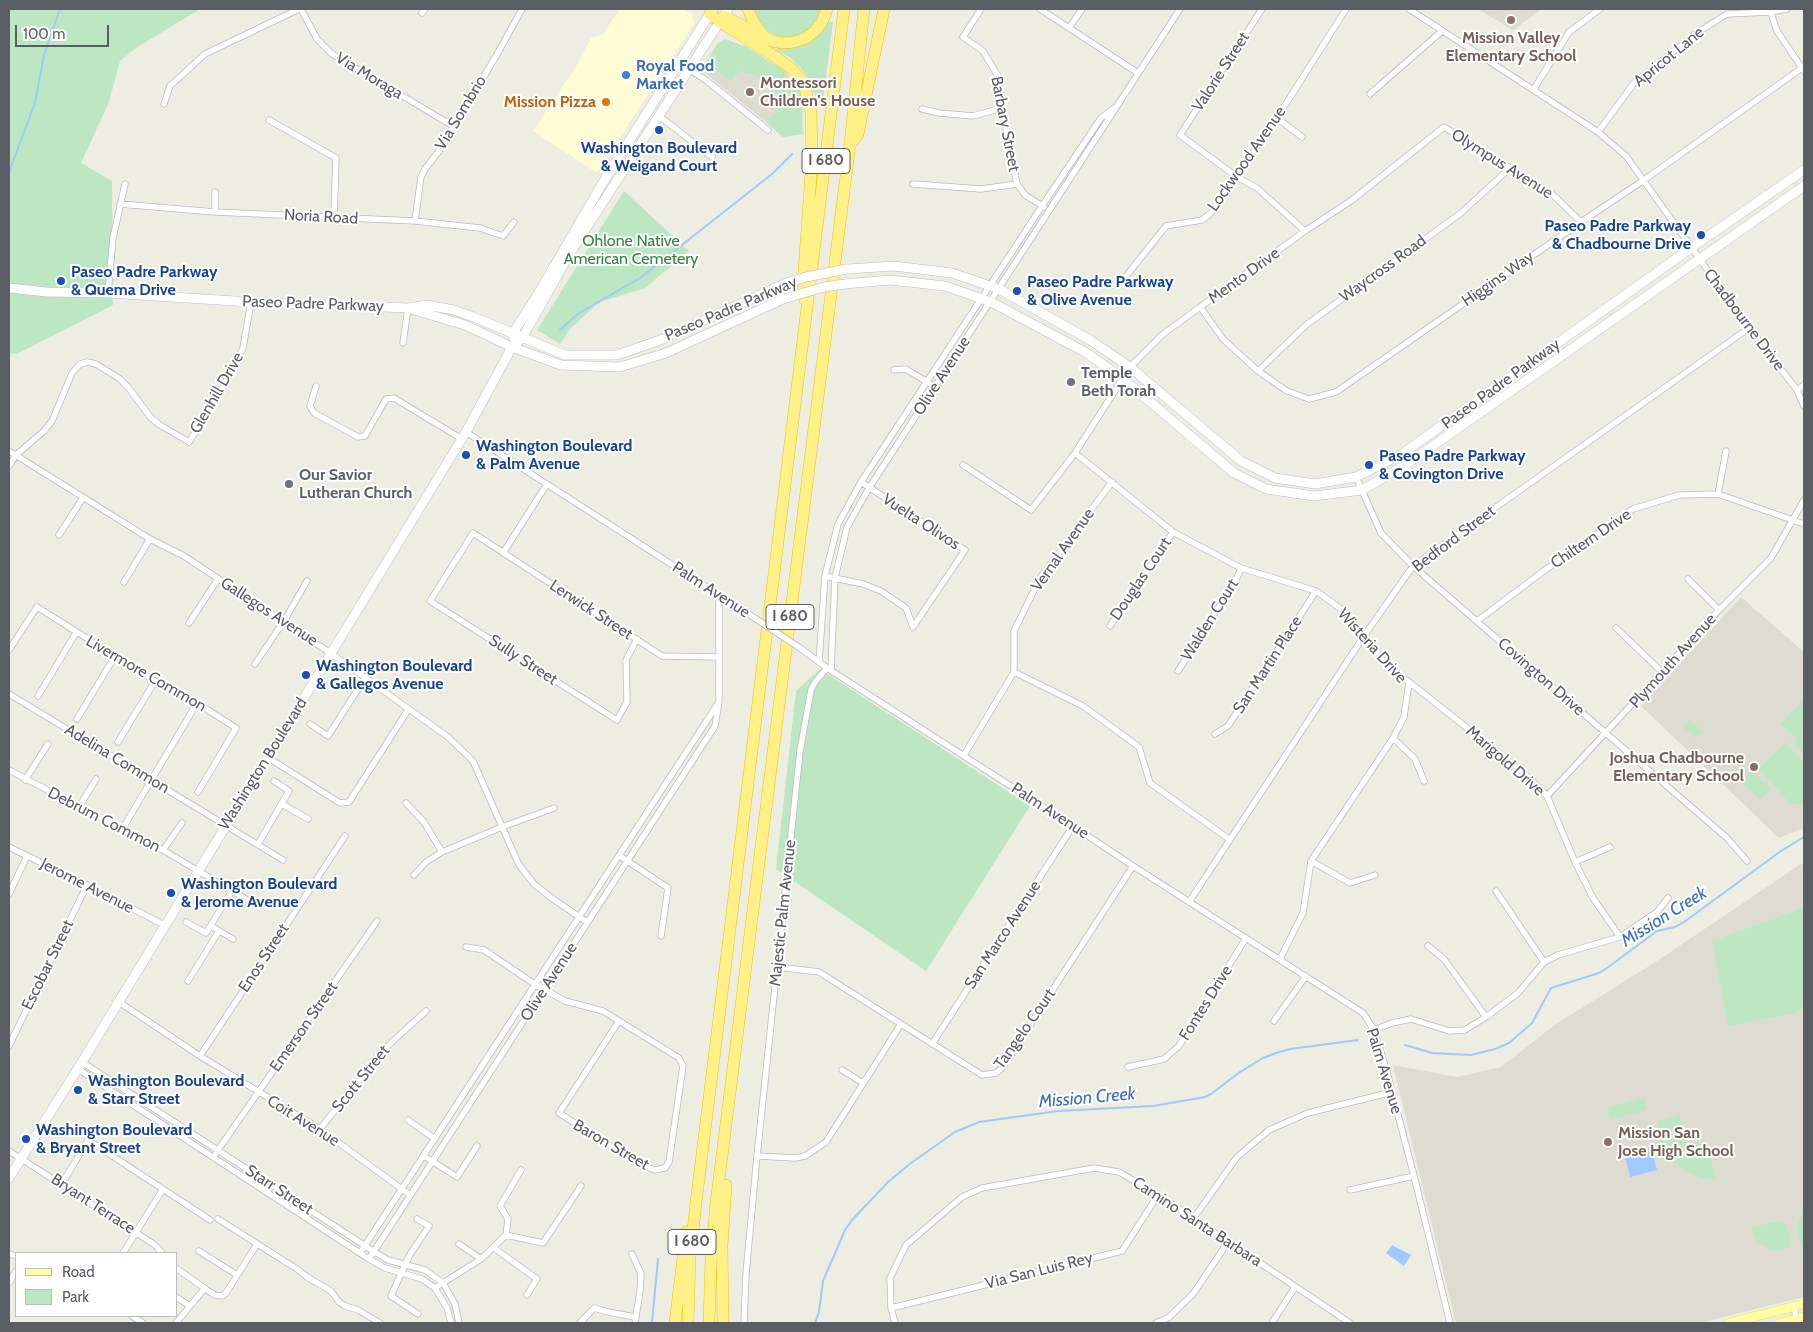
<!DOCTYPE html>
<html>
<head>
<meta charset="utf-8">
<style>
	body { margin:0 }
	#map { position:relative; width:1813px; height:1332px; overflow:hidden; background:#eeede1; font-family:Cabin,sans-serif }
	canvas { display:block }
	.frame { position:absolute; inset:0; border:10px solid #5a5d63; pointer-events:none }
	.legend { position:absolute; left:15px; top:1252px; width:162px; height:65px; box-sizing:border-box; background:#fff; border:1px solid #bdbec1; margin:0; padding:6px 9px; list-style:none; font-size:15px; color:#5a5d63 }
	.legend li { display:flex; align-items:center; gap:10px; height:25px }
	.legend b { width:25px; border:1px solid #bdbec1 }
	.scale { position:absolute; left:15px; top:25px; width:94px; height:22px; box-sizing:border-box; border:2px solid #5a5d63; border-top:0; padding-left:6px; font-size:15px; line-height:18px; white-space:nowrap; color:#5a5d63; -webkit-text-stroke:4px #fff; paint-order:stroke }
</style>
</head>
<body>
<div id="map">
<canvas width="1813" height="1332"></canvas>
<div class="frame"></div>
<ul class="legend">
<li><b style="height:6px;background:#fffca5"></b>Road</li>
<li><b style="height:14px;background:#bce7c2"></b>Park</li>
</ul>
<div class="scale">100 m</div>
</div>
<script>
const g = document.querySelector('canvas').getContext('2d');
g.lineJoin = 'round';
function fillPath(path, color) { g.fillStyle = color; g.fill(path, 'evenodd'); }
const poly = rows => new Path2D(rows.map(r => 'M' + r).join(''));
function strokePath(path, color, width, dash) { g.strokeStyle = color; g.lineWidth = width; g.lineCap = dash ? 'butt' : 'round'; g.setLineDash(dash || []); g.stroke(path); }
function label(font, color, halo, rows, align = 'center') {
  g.font = font + ' Cabin,sans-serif'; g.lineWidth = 4; g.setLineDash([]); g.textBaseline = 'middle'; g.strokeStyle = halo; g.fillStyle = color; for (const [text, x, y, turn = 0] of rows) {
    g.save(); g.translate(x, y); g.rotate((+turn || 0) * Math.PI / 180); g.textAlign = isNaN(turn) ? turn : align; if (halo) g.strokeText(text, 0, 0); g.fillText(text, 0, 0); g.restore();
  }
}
const commercial = poly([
	[620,9,683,9,692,14,694,24,597,173,533,131,577,65,591,38,603,34]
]);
const education = poly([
	[1478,9,1542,9,1513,30],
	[705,63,729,80,732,80,740,71,747,75,749,74,759,78,783,104,766,122,701,70],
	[1741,597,1804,652,1804,828,1779,838,1641,706],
	[1804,862,1804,1206,1796,1228,1804,1256,1804,1297,1700,1323,1456,1323,1393,1065,1457,1077,1501,1067,1556,1024,1654,963]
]);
const green = poly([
	[9,9,200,9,136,48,120,61,109,102,81,163,112,181,113,305,17,354,9,353],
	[753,9,824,9,811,29,795,37,783,37,772,34,763,27,757,20],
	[826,21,833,22,823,101,817,100,806,75,799,66,789,57,776,50,777,48],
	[725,39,747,47,784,71,789,77,800,93,802,99,803,134,783,137,766,122,783,104,759,78,749,74,748,75,740,71,732,80,729,80,705,63,718,43],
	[624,191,689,251,645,288,603,301,595,306,570,329,560,344,537,330],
	[820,669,1030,806,926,971,776,869,796,691],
	[1804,699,1804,732,1800,736,1804,740,1804,753,1794,744,1797,739,1781,724],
	[1690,720,1702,731,1695,738,1683,727],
	[1785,742,1804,763,1804,805,1790,803,1758,769],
	[1751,770,1771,789,1761,800,1740,781],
	[1804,908,1804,1003,1797,1013,1728,1026,1712,941],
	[1644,1098,1647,1110,1610,1120,1607,1109,1609,1107],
	[1680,1115,1687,1145,1700,1142,1708,1147,1716,1179,1701,1178,1687,1172,1675,1163,1664,1151,1657,1121],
	[1804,1206,1804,1256,1796,1228],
	[1780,1221,1786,1224,1792,1246,1778,1251,1769,1249,1760,1244,1754,1237,1752,1227]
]);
const water = poly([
	[1652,1149,1657,1170,1630,1177,1625,1156],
	[1392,1245,1411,1255,1404,1266,1386,1253]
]);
const stream = poly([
	[9,172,35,103,44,55,60,9],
	[560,330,579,313,640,278,772,174,792,154],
	[1405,1045,1432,1053,1471,1055,1495,1049,1509,1043,1532,1023,1551,988,1599,973,1607,968,1657,931,1675,927,1684,922,1781,851,1804,837],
	[652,1323,658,1259],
	[815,1323,819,1312,823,1281,845,1230,852,1220,888,1182,911,1163,955,1132,979,1122,1058,1111,1153,1106,1205,1097,1211,1094,1240,1072,1263,1058,1276,1053,1290,1049,1358,1040]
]);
const street = poly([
	[301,9,317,39,332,54,453,126],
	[981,9,963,37,983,51,998,76,1002,108,1017,184,1025,195,1044,207],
	[1040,9,1138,73],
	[1262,9,1180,135,1237,177,1257,188,1305,231],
	[1409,9,1598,132,1626,156,1749,328,1797,390,1804,406],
	[1770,10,1777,31,1804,71],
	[422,13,425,9],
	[1069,28,1082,9],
	[689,69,707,81,768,130],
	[1534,89,1569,32,1600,9],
	[1370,94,1442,31],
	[164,104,170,86,205,54,299,9],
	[922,109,939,113,973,116,1002,108],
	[659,116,712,157],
	[1277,118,1302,137],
	[269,120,336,158,334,217],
	[1598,132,1634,83,1695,34,1727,14,1770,12,1787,9],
	[913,184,981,189,1017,184],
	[215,192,215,212],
	[120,204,215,212,415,221,480,228,503,236,514,222],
	[415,221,421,177,425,169,439,151,495,58,522,9],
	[1123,280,1166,226,1202,220,1211,213,1277,118,1346,9],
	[108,293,113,238,125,184],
	[1201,308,1223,339,1258,371,1287,391,1309,399,1336,392,1581,222,1644,180,1802,68],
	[403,343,408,308],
	[894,370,906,369,935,387],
	[1258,371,1306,325,1461,213,1509,169],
	[316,386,310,406,314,413,358,437,365,436,386,399,394,398,462,439],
	[1797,390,1804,385],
	[466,432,747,613],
	[9,451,150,539,184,556,332,654,448,737,473,761,519,865,534,884,553,899,587,922],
	[1075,453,1173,532,1241,568,1316,591,1341,609,1392,670,1409,682,1525,774,1547,796,1575,862,1593,898,1620,937],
	[963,465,1031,510,1075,453,1130,367,1163,334,1305,231,1352,200,1444,127,1552,194,1581,222],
	[9,466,16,455,44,431,52,421,72,373,80,364,87,362,96,364,120,379,128,387,151,418,160,425,189,442,223,387,243,348,251,302],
	[1356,477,1381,533,1413,566,1727,838,1747,861],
	[1718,494,1726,451],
	[59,535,83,498],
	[503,553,547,484],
	[825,576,863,584,881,591,906,608,913,627,965,550,861,482],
	[1688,579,1719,610],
	[124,582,150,539],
	[1477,621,1545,570,1633,509,1679,495,1718,494,1804,524],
	[189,623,218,579],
	[1110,626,1173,532],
	[1616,628,1663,673],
	[637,639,626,660,627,702,617,720,430,601,473,533,662,656,719,657],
	[800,648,827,668,1073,826,1133,866,1363,1013,1374,1030,1385,1065,1414,1176,1450,1323],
	[9,650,37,607,155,681,197,703,236,728,198,792],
	[819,662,825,576,838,524,861,482,1042,206,1101,118,1114,108],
	[255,664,284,621,307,581],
	[831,670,835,578,847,527,869,488,1180,9],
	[1178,671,1236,580,1241,568],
	[1014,672,1083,706,1139,747,1150,783,1229,839],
	[9,694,283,860],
	[38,696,76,633],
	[77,719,115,656],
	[310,724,328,736,365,678],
	[1215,734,1228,726,1316,591],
	[1393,738,1415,759,1424,781],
	[118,742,155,681],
	[964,755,1014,672,1014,631,1040,578,1112,482],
	[267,757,340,803,349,802,408,710],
	[9,770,163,850,256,905],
	[25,780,48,744],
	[1547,796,1719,610,1771,558,1804,500],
	[406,803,424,822,442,852],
	[282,804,308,819],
	[79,807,96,779],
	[123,828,197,703],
	[258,844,289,791,274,781],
	[9,847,87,885,164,925],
	[163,850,182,823],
	[620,856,668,888,661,936],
	[1311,861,1350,883,1375,875],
	[1575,862,1610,847],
	[414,875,426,862,442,852,502,827,554,808],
	[1496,891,1544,962],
	[9,894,27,856],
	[1189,902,1364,636,1413,566,1749,328],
	[186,922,206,933,232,891],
	[211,926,233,939],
	[1428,946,1444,959,1486,1017],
	[466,947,484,950,536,985,565,1001,603,1011,679,1058,683,1066,669,1162,665,1168,655,1170,640,1165,559,1113,619,1021],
	[1280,959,1303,913,1311,861,1393,738,1404,717,1409,682],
	[778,967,819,972,901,1024],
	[188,981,219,931],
	[119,1002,200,1056,320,1129,410,1195],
	[1274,1021,1306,976],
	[1374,1030,1392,1023,1411,1019,1449,1031,1465,1030,1486,1017,1518,993,1544,962,1558,955,1620,937,1657,912,1668,898],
	[932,1044,1073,826],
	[9,1046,87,885],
	[200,1056,345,836],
	[82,1062,373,1251,388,1260,425,1270,443,1283,455,1304,459,1323],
	[1128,1067,1164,1059,1179,1046,1246,938],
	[78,1069,369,1259,385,1268,422,1279,435,1288,447,1308,451,1323],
	[842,1070,863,1083],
	[408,1120,435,1139],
	[320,1129,382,1051,426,1011],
	[9,1151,135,1232,155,1245,162,1253],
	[216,1153,377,921],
	[424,1156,457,1177,477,1146],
	[757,1156,795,1158,805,1156,826,1142,901,1024,982,1075,996,1073,1002,1068,1133,866],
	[62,1184,88,1140,210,1220],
	[1350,1190,1414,1176],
	[218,1219,300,1271,307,1277,331,1291,339,1302,345,1306,358,1310,380,1323],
	[417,1219,429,1226,409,1256,391,1296,418,1314],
	[1193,1219,1237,1157,1269,1130,1308,1113,1392,1092],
	[506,1235,543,1243,581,1186],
	[506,1235,508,1219,500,1206,521,1170],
	[459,1244,481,1259],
	[494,1248,537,1279,527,1295],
	[199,1251,237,1275],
	[123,1253,163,1189],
	[360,1253,717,705],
	[632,1254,641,1274,640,1291,635,1323],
	[9,1255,10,1254,16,1256],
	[369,1259,715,726,719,701,719,596],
	[176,1268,207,1290,215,1295,222,1296,226,1293,257,1244],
	[9,1283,16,1271],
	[435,1288,481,1259,506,1235],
	[176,1297,190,1306],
	[1794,1307,1797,1323],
	[891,1308,1122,1251,1158,1195],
	[132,1316,143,1323],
	[176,1323,205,1288],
	[580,1323,594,1308,608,1312,635,1317],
	[744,1323,746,1274,757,1156,800,751,811,690,815,682,827,668],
	[895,1323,891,1308,890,1278,906,1245,962,1197,982,1188,1094,1168,1119,1172,1158,1195,1350,1323],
	[1156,1323,1168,1318,1193,1294,1228,1242],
	[1272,1323,1295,1287]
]);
const secondary = poly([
	[847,269,894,266,952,273,999,289,1090,340,1130,367,1241,461,1275,478,1315,484,1356,477,1402,454,1691,248,1804,170],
	[845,284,890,280,945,286,991,302,1085,352,1122,378,1234,473,1266,489,1314,496,1362,490,1407,464,1804,186],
	[9,288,47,292,108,293,251,302,408,308,427,305,454,310,471,316,565,355,617,355,663,339,786,283],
	[411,309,465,325,512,347,561,365,620,367,666,353,783,299],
	[513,337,513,333,538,294,608,174,713,9],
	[9,1178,82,1062,466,432,512,347,522,338,572,250,728,9]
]);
const primary = poly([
	[1729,1323,1804,1304],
	[1780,1323,1804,1317]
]);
const highway = poly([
	[748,9,753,21,762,34],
	[710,14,720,22,771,54,792,69,801,80,806,92,811,113,812,159,803,285,805,300],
	[724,16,772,41,783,43,794,42,806,38,815,31,822,22,827,9],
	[853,141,858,134,884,9],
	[675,1323,686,1232],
	[688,1323,690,1258,696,1203,844,9],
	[709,1323,711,1258,716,1203,850,144,864,9],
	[723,1323,722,1245,726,1185]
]);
const streetBridge = poly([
	[747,613,800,648]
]);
const secondaryBridge = poly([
	[786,283,806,277,847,269],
	[783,299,824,287,845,284]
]);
const markers = [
	[1511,20,5,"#8d6e63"],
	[626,75,5,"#3f7fe0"],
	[750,92,5,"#8d6e63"],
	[606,102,5,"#e8710a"],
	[659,130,5,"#1a4fb4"],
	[1701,235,5,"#1a4fb4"],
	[61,281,5,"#1a4fb4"],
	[1017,291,5,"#1a4fb4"],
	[1071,382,5,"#6b7280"],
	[466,455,5,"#1a4fb4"],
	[1369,465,5,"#1a4fb4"],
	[289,484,5,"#6b7280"],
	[306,675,5,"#1a4fb4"],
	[1754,767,5,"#8d6e63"],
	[171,893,5,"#1a4fb4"],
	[78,1090,5,"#1a4fb4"],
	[26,1139,5,"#1a4fb4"],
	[1608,1142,5,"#8d6e63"]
];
const shields = [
	[826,161,48],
	[790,617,48],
	[692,1242,48]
];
const shieldNames = [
	["I 680",826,161],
	["I 680",790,617],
	["I 680",692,1242]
];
const educationNames = [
	["Mission Valley",1511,38,"center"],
	["Elementary School",1511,56,"center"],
	["Montessori",760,83],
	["Children's House",760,101],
	["Joshua Chadbourne",1744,758,"right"],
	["Elementary School",1744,776,"right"],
	["Mission San",1618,1133],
	["Jose High School",1618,1151]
];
const streetNames = [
	["Apricot Lane",1669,57,-39],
	["Valorie Street",1221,72,-57],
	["Via Moraga",369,76,31],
	["Via Sombrio",461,113,-59],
	["Barbary Street",1005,124,79],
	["Lockwood Avenue",1247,159,-55],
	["Olympus Avenue",1502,164,32],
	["Noria Road",321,217,3],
	["Waycross Road",1383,269,-36],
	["Mento Drive",1244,276,-36],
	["Higgins Way",1498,279,-35],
	["Paseo Padre Parkway",313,304,2],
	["Paseo Padre Parkway",731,309,-23],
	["Chadbourne Drive",1744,320,53],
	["Olive Avenue",942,376,-57],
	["Paseo Padre Parkway",1501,384,-36],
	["Glenhill Drive",217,393,-60],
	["Vuelta Olivos",921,522,33],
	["Bedford Street",1454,539,-37],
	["Chiltern Drive",1591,539,-34],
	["Vernal Avenue",1063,550,-55],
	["Douglas Court",1141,579,-56],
	["Palm Avenue",711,590,33],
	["Lerwick Street",591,610,33],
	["Gallegos Avenue",269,612,33],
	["Walden Court",1210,620,-58],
	["Wisteria Drive",1372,646,48],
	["Sully Street",523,660,33],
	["Plymouth Avenue",1673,661,-48],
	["San Martin Place",1268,665,-57],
	["Livermore Common",146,674,30],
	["Covington Drive",1541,677,41],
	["Adelina Common",117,759,31],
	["Marigold Drive",1505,761,41],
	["Washington Boulevard",263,764,-58],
	["Palm Avenue",1050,811,33],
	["Debrum Common",104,820,27],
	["Jerome Avenue",87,886,27],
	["Majestic Palm Avenue",783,913,-84],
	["San Marco Avenue",1003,935,-57],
	["Enos Street",264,958,-57],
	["Escobar Street",48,965,-64],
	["Olive Avenue",549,982,-57],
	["Fontes Drive",1206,1003,-58],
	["Emerson Street",304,1027,-55],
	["Tangelo Court",1025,1029,-55],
	["Palm Avenue",1384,1071,73],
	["Scott Street",361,1079,-51],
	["Coit Avenue",303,1121,32],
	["Baron Street",611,1145,30],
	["Starr Street",279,1190,33],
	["Bryant Terrace",93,1204,33],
	["Camino Santa Barbara",1197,1222,33],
	["Via San Luis Rey",1039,1271,-14]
];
const shopNames = [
	["Royal Food",636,66],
	["Market",636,84]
];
const foodNames = [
	["Mission Pizza",596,102]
];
const transitNames = [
	["Washington Boulevard",659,148,"center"],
	["& Weigand Court",659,166,"center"],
	["Paseo Padre Parkway",1691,226,"right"],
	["& Chadbourne Drive",1691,244,"right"],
	["Paseo Padre Parkway",71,272],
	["& Quema Drive",71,290],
	["Paseo Padre Parkway",1027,282],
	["& Olive Avenue",1027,300],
	["Washington Boulevard",476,446],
	["& Palm Avenue",476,464],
	["Paseo Padre Parkway",1379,456],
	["& Covington Drive",1379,474],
	["Washington Boulevard",316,666],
	["& Gallegos Avenue",316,684],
	["Washington Boulevard",181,884],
	["& Jerome Avenue",181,902],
	["Washington Boulevard",88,1081],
	["& Starr Street",88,1099],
	["Washington Boulevard",36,1130],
	["& Bryant Street",36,1148]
];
const parkNames = [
	["Ohlone Native",631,241],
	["American Cemetery",631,259]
];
const worshipNames = [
	["Temple",1081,373],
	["Beth Torah",1081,391],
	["Our Savior",299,475],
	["Lutheran Church",299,493]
];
const waterNames = [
	["Mission Creek",1664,917,-32],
	["Mission Creek",1087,1098,-5]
];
fillPath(commercial, '#fffbd5');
fillPath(education, '#dedcd0');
fillPath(green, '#bce7c2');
fillPath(water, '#a0c9ff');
strokePath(stream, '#a0c9ff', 2);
strokePath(street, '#b9bbc1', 7);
strokePath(secondary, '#babdc4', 10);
strokePath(primary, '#f9e050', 10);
strokePath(highway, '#efc400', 12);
strokePath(street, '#fff', 5.5);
strokePath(secondary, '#fff', 9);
strokePath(primary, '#fffca5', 9);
strokePath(highway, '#fff087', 11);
strokePath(streetBridge, '#b9bbc1', 7, []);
strokePath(secondaryBridge, '#babdc4', 10, []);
strokePath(streetBridge, '#fff', 5.5);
strokePath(secondaryBridge, '#fff', 9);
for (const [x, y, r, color] of markers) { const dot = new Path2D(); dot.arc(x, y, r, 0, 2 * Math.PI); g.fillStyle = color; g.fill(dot); strokePath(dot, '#fff', 2); }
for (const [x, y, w] of shields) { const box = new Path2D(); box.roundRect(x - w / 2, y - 12.5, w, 25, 4); g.fillStyle = '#fff'; g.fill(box); strokePath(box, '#5a5d63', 1); }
label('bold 15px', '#5a5d63', null, shieldNames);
label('bold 16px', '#785e54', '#fff', educationNames, 'left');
label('16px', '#5a5d63', '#fff', streetNames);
label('bold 16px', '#366cbe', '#fff', shopNames, 'left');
label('bold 16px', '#c56008', '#fff', foodNames, 'right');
label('bold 16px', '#164399', '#fff', transitNames, 'left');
label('16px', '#2f853f', '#fff', parkNames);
label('bold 16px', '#5b616d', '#fff', worshipNames, 'left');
label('italic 18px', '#3d6ec9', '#fff', waterNames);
</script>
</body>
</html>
